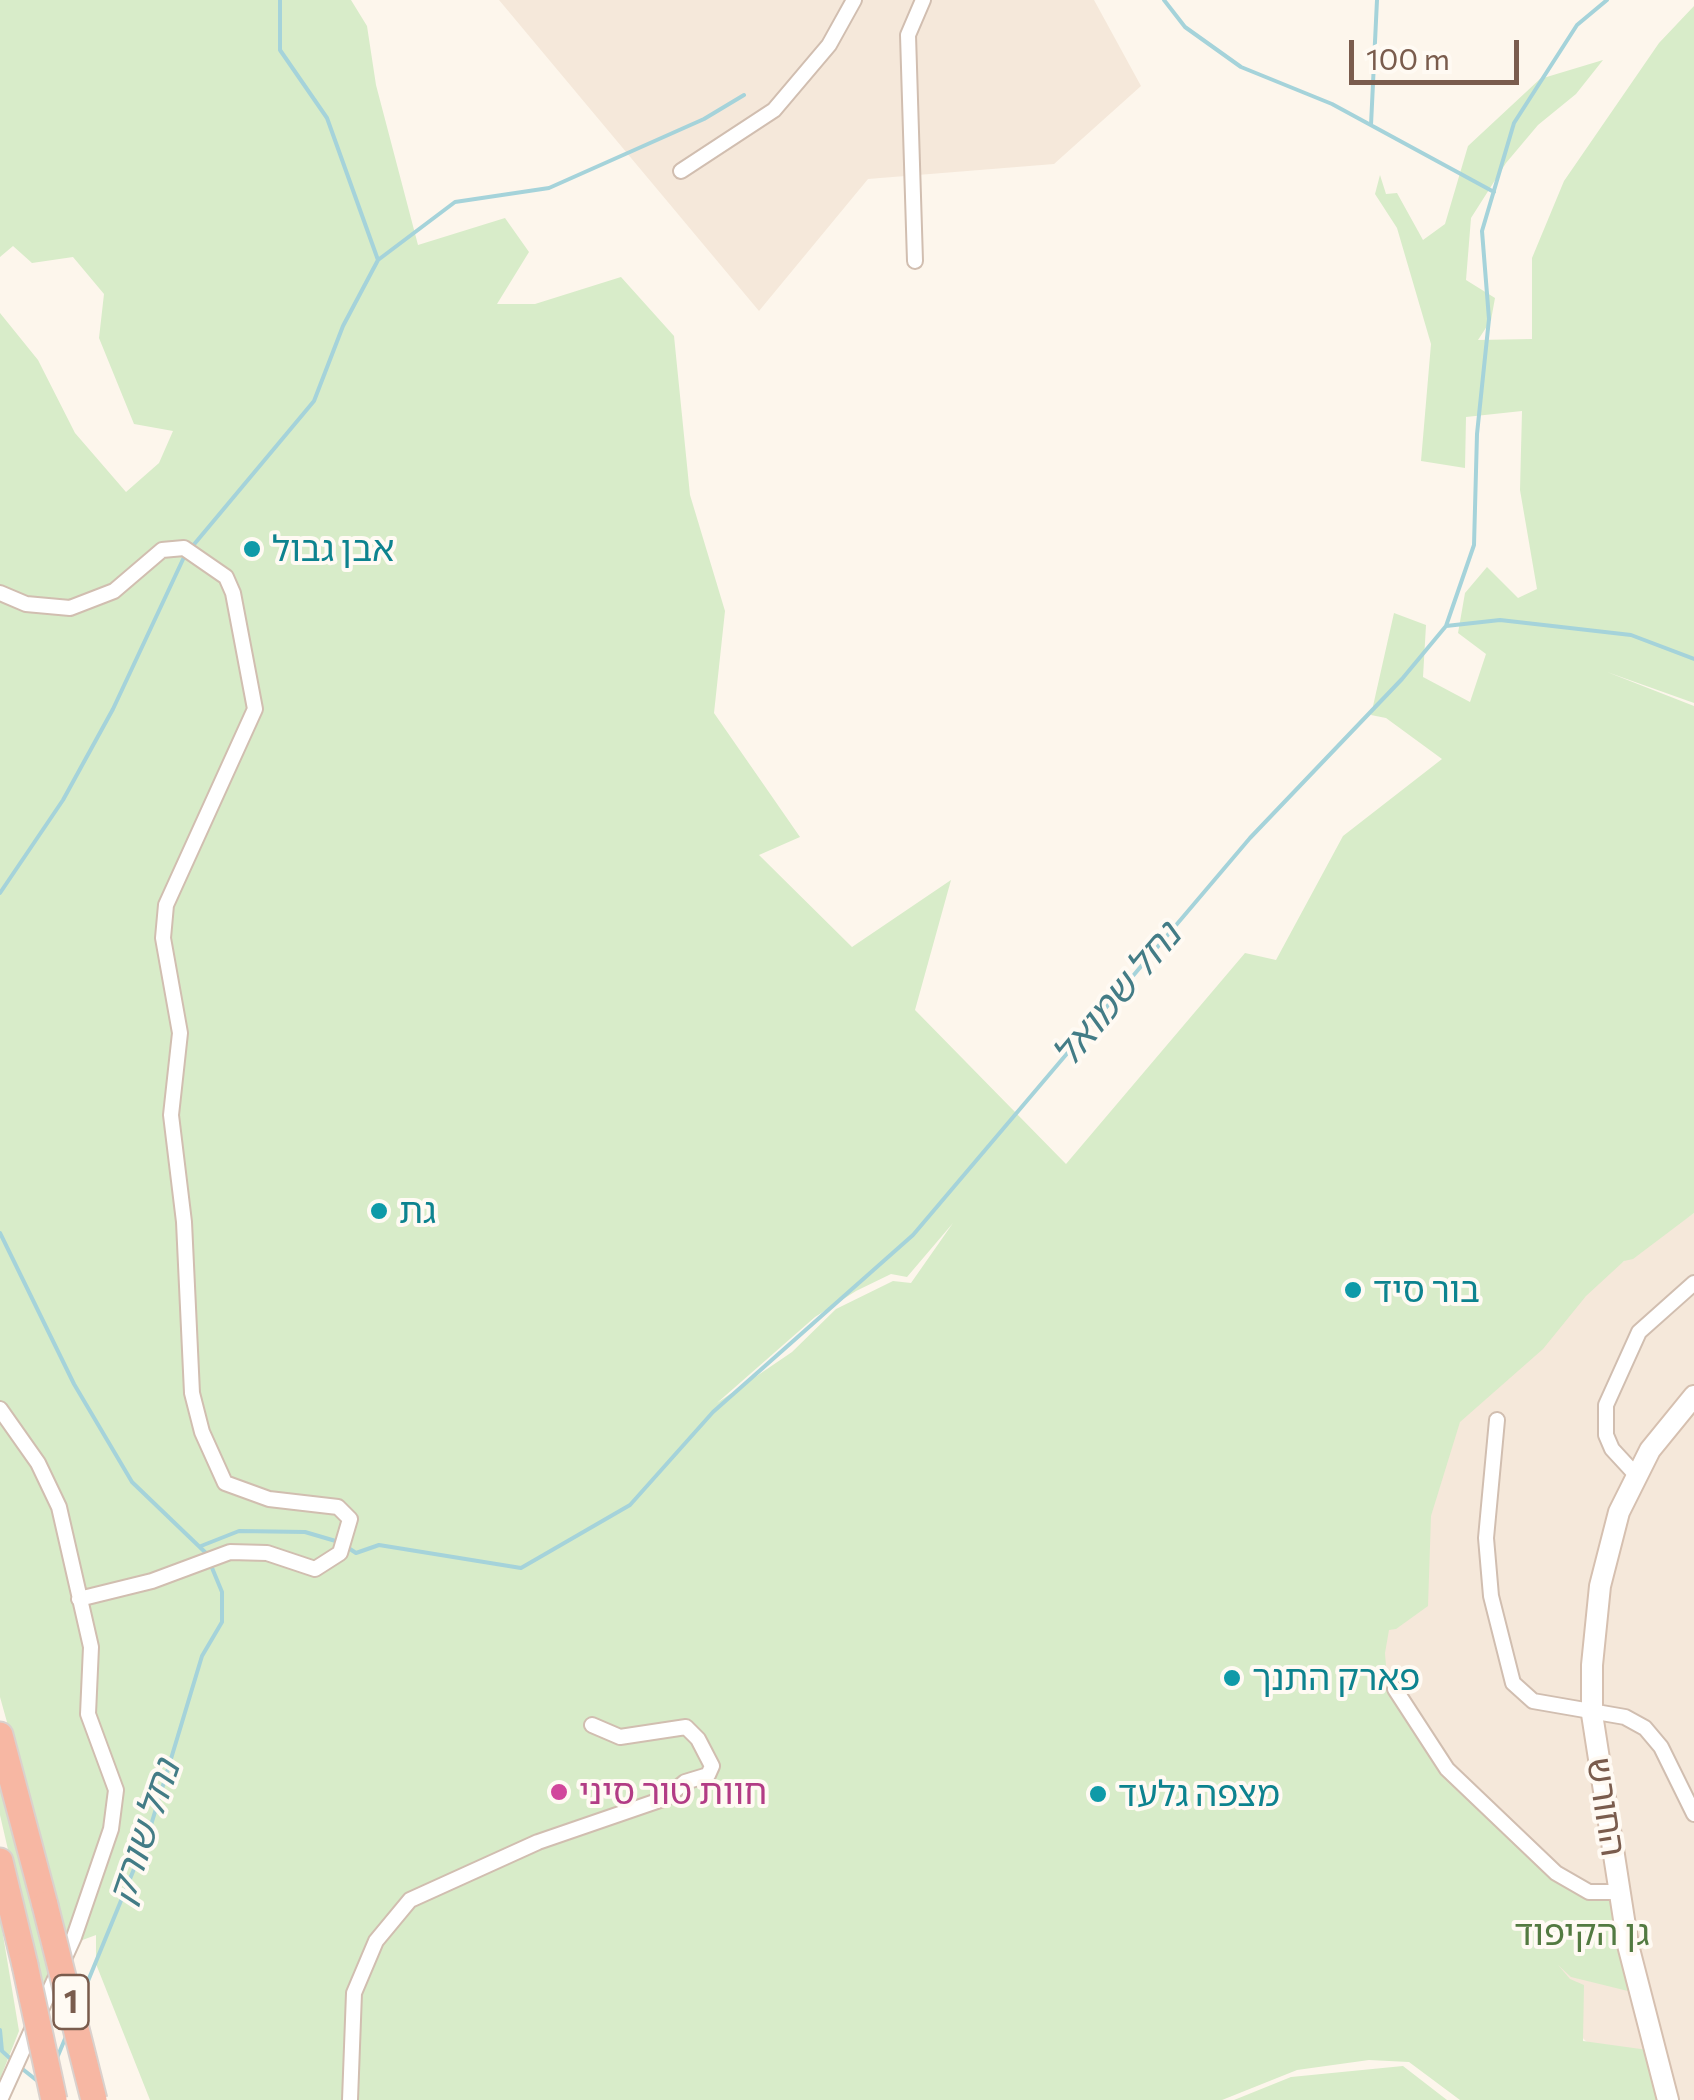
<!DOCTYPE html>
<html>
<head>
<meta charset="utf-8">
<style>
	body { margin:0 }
	#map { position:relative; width:1694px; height:2100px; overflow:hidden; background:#fdf6ec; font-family:Commissioner,sans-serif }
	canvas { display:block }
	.scale { position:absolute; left:1349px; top:40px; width:170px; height:45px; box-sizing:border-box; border:5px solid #7a5c4d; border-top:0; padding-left:12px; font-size:30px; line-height:35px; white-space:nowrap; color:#7a5c4d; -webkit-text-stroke:8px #fffaf3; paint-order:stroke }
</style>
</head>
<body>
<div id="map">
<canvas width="1694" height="2100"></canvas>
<div class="scale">100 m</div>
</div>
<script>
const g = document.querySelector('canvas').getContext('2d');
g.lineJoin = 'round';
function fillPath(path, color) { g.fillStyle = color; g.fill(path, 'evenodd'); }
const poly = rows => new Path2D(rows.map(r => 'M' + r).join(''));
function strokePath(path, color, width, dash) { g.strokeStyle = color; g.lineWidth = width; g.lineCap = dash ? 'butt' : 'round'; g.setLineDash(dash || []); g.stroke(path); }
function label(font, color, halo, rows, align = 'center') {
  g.font = font + ' Commissioner,"Noto Sans Hebrew",sans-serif'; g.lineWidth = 8; g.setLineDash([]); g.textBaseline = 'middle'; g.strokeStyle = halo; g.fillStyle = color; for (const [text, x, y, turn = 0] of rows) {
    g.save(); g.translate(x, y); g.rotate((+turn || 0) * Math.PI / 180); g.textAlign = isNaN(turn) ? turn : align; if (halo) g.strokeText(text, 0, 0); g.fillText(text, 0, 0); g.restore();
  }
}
const residential = poly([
	[499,0,1094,0,1141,86,1054,164,868,179,759,311],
	[1694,1213,1694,2100,1658,2100,1589,2044,1396,1859,1376,1588,1449,1381]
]);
const green = poly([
	[0,0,351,0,367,26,376,85,418,245,505,218,529,252,497,304,535,304,621,277,674,336,690,495,725,611,714,713,800,837,759,855,852,947,951,880,915,1010,1066,1164,1245,953,1276,960,1343,836,1442,759,1386,718,1371,715,1394,613,1426,625,1423,677,1470,702,1486,654,1458,633,1465,593,1487,567,1518,598,1537,589,1520,490,1522,411,1466,417,1465,468,1421,461,1431,344,1397,228,1375,194,1380,175,1386,194,1397,193,1423,240,1445,224,1468,146,1540,79,1603,60,1576,94,1538,125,1506,163,1471,218,1466,280,1495,298,1491,320,1478,340,1532,339,1532,258,1564,181,1659,43,1694,6,1694,703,1607,672,1694,706,1694,1213,1633,1259,1624,1261,1586,1296,1543,1349,1460,1422,1431,1516,1428,1606,1396,1629,1389,1630,1385,1653,1387,1679,1394,1696,1447,1775,1581,1895,1613,1900,1632,1992,1571,1977,1558,1965,1570,1979,1584,1985,1583,2041,1648,2050,1661,2100,1460,2100,1409,2062,1369,2060,1297,2070,1222,2100,150,2100,96,1964,96,1935,69,1945,0,1697,0,313,38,360,75,433,126,492,159,463,173,431,134,424,99,338,104,294,73,257,32,263,13,246,0,257],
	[953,1223,911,1283,893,1281,836,1309,792,1352,717,1403,815,1317,856,1291,891,1274,907,1277],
	[0,1776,52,1970,41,1993,0,1815],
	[0,1917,19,2031,0,2079],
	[1403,2066,1447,2100,1234,2100,1291,2077]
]);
const stream = poly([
	[280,0,280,50,327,118,378,260],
	[1164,0,1185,27,1241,67,1332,104,1494,192],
	[1371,125,1377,0],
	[191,548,314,401,343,326,378,260,455,202,549,188,704,119,744,95],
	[1446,626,1500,620,1631,635,1694,659],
	[0,893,63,800,113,709,185,555],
	[0,1233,74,1384,132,1482,207,1554],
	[201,1546,239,1531,305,1532,339,1542],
	[347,1547,356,1553,379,1545,521,1568,630,1505,713,1412,913,1235,1250,838,1402,679,1446,626,1474,545,1477,434,1489,319,1482,231,1514,123,1577,25,1607,0],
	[81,1998,148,1835,202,1656,222,1622,222,1592,210,1563],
	[0,2030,2,2051,13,2061],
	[57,2058,67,2034],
	[20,2067,40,2083]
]);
const street = poly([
	[681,171,774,110,829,45,854,0],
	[915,261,908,35,923,0],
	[0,593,26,604,70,608,114,591,162,550,184,548,226,577,233,593,255,709,166,905,163,938,180,1033,171,1115,184,1222,192,1393,202,1432,225,1483,269,1499,338,1507,350,1519,340,1553,315,1569,267,1553,230,1552,152,1581,79,1599],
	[0,1409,38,1463,59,1507,91,1647,88,1714,116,1790,111,1829,74,1937,0,2100],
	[1497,1420,1486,1538,1491,1596,1513,1683,1533,1701,1625,1717,1645,1728,1661,1747,1694,1814],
	[1636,1475,1612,1449,1606,1435,1606,1405,1639,1332,1694,1283],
	[1395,1689,1447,1769,1556,1873,1589,1892,1620,1892],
	[350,2100,354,1993,376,1941,410,1900,538,1842,666,1798,685,1782,708,1775,712,1766,698,1739,686,1727,620,1737,592,1725]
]);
const secondary = poly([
	[1668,2100,1628,1945,1592,1714,1592,1665,1600,1586,1619,1512,1650,1450,1694,1396]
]);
const highway = poly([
	[0,1735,45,1905],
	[0,1861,25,1965]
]);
const highwayBridge = poly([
	[45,1905,94,2100],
	[25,1965,54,2100]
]);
const markers = [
	[252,549,10,"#0f9aa8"],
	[379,1211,10,"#0f9aa8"],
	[1353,1290,10,"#0f9aa8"],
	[1232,1678,10,"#0f9aa8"],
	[559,1792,10,"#d1479c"],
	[1098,1794,10,"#0f9aa8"]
];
const shields = [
	[71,2002,35]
];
const shieldNames = [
	["1",71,2002]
];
const cultureNames = [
	["אבן גבול",272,549],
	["גת",399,1211],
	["בור סיד",1373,1290],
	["פארק התנך",1252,1678],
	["מצפה גלעד",1118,1794]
];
const hotelNames = [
	["חוות טור סיני",579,1792]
];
const streetNames = [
	["החורש",1606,1807,81]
];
const parkNames = [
	["גן הקיפוד",1582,1933]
];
const waterNames = [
	["נחל שמואל",1117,995,-50],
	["נחל שורק",144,1832,-71]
];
fillPath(residential, '#f5e8da');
fillPath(green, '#d8ecc9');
strokePath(stream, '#a5d3da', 4);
strokePath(street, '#d1beb0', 18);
strokePath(secondary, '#d6c0b0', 24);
strokePath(highway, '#dad1cd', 29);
strokePath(street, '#fff', 14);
strokePath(secondary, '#fff', 20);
strokePath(highway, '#f7b7a3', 25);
strokePath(highwayBridge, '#dad1cd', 29, []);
strokePath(highwayBridge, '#f7b7a3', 25);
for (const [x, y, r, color] of markers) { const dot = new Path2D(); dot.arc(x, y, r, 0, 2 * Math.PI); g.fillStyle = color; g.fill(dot); strokePath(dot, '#fffaf3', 4); }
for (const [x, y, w] of shields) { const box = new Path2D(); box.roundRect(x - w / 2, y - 27, w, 54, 8); g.fillStyle = '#fffaf3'; g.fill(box); strokePath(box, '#7a5c4d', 2.5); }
label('bold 32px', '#7a5c4d', null, shieldNames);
label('35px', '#0d838f', '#fffaf3', cultureNames, 'left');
label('35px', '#b23c85', '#fffaf3', hotelNames, 'left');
label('35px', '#7a5c4d', '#fffaf3', streetNames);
label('35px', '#537a41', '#fffaf3', parkNames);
label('italic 38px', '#437c86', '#fffaf3', waterNames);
</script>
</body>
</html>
